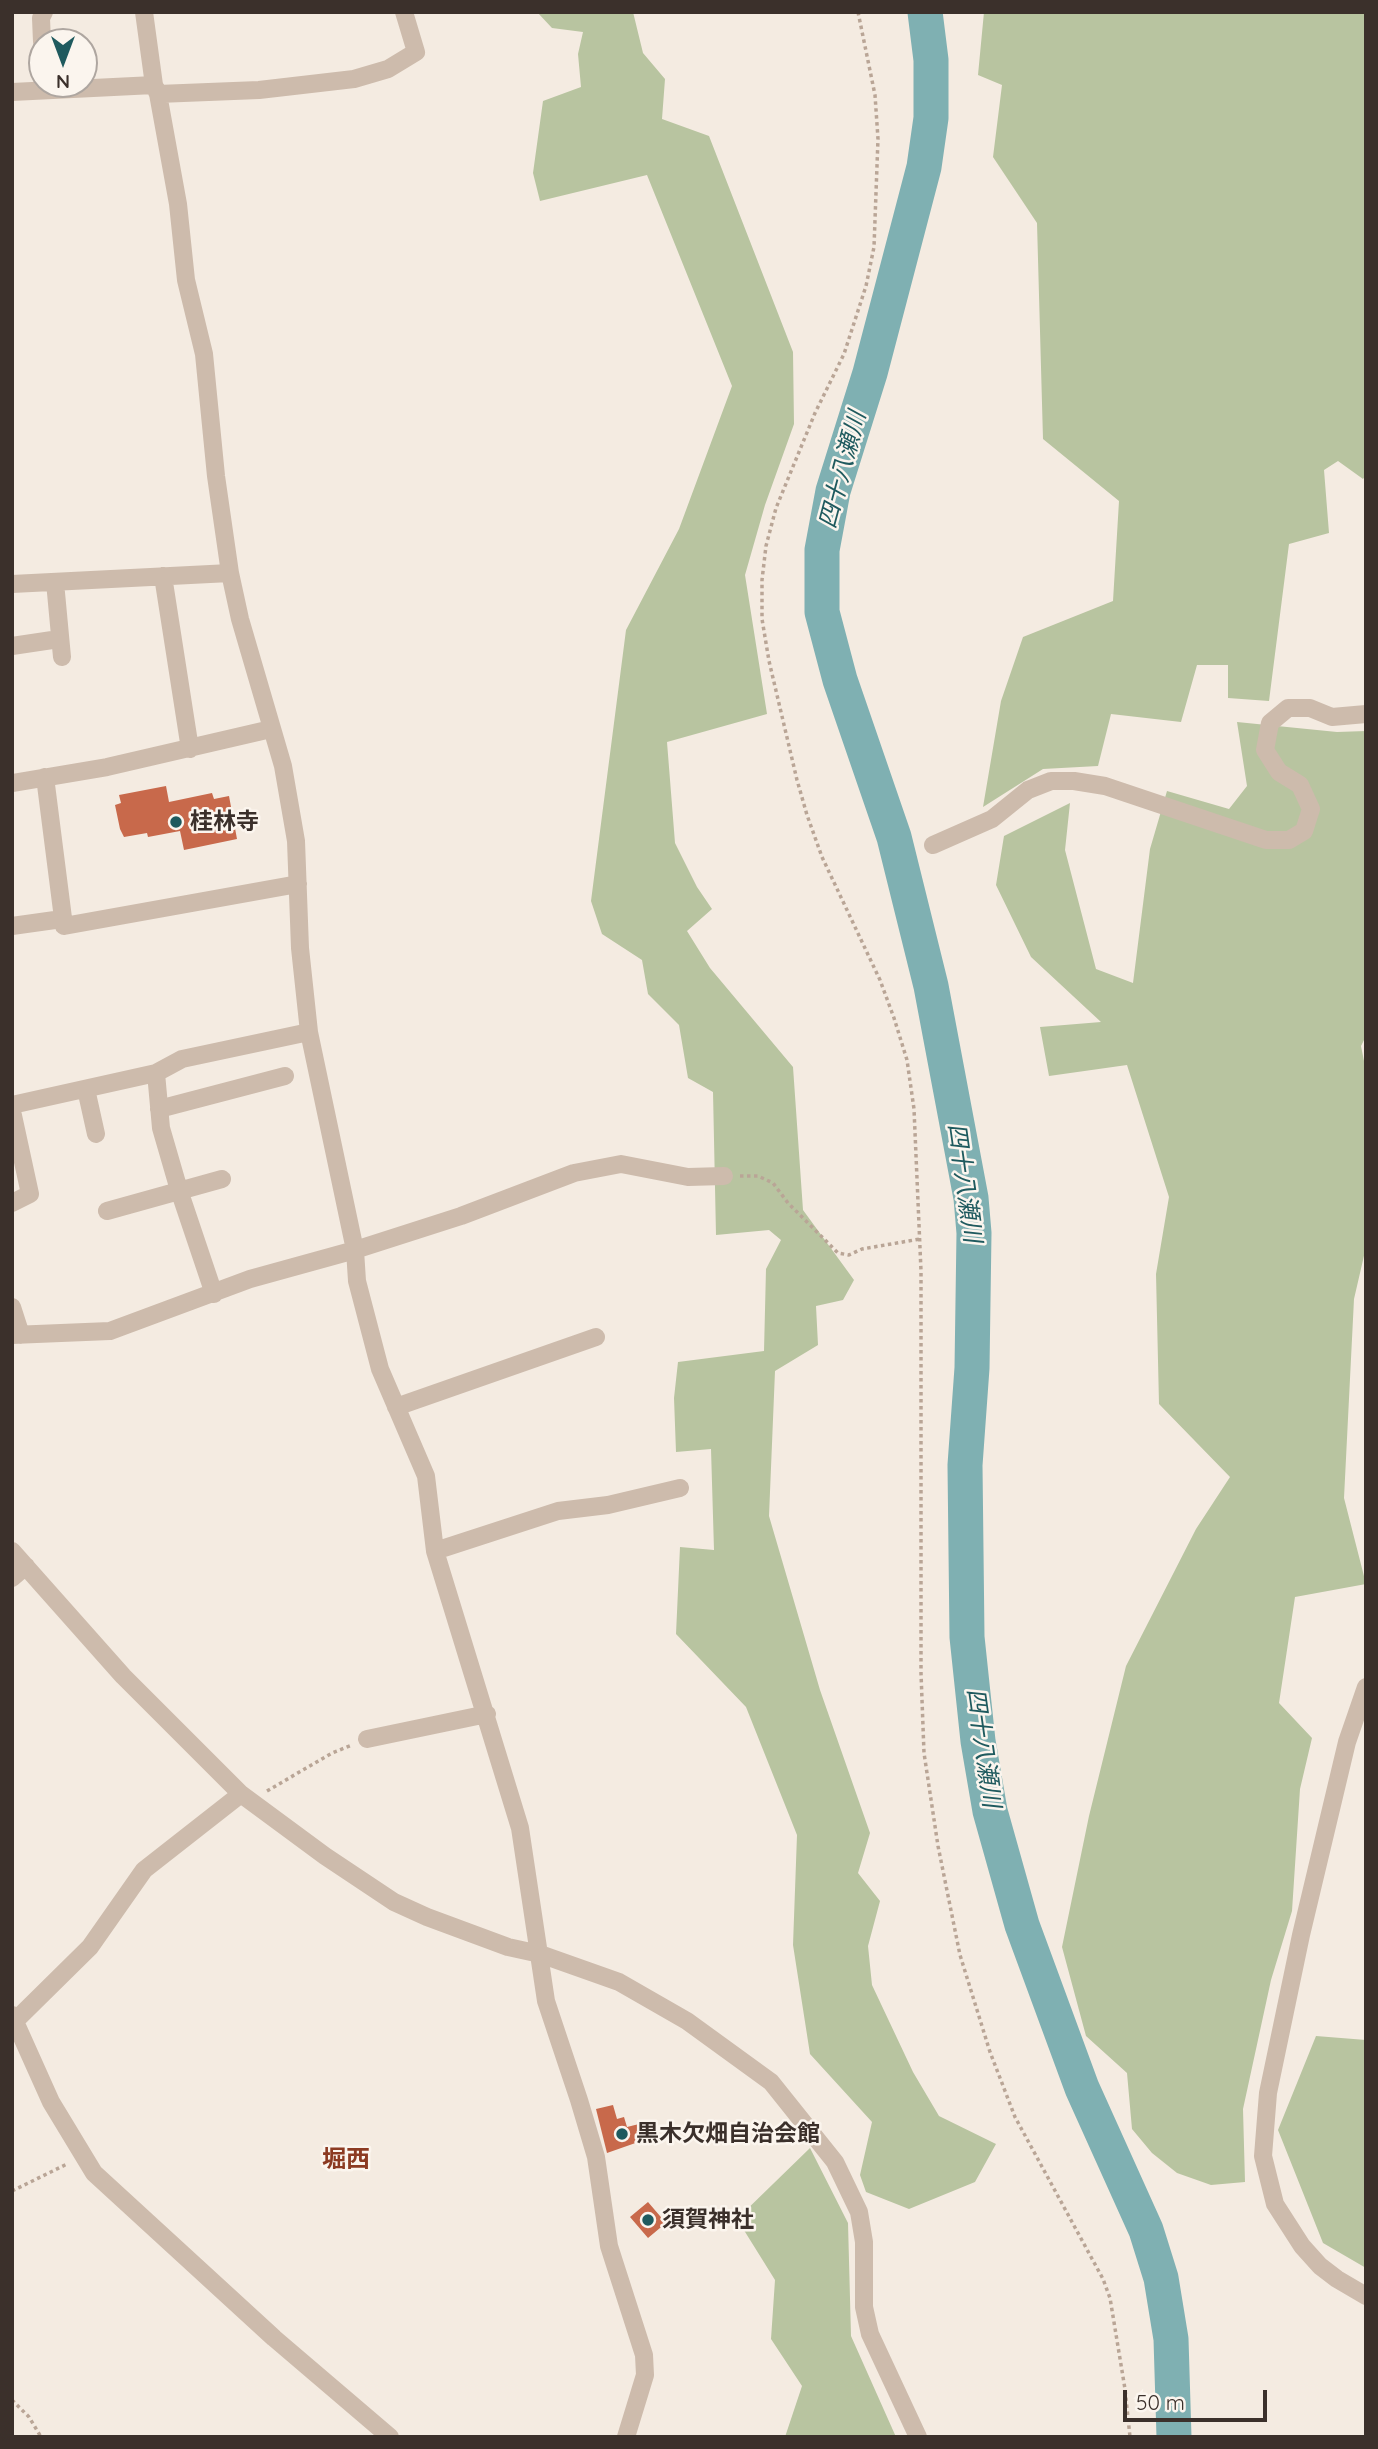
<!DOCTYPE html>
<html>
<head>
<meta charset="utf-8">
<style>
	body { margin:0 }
	#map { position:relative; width:1378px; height:2449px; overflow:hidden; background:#f4ebe1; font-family:Quicksand,sans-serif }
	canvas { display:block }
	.frame { position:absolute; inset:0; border:14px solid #3b302b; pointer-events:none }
	.north { position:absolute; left:28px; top:28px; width:70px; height:70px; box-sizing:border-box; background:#fbf5ee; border:2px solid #aea6a0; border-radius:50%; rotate:180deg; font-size:19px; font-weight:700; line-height:28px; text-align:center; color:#3b302b }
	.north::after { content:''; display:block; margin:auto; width:24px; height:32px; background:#1f5a5e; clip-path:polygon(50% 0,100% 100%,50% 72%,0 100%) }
	.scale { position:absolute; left:1123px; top:2390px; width:144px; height:32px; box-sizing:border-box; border:4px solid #3b302b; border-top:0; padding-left:9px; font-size:21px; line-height:24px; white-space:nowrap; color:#3b302b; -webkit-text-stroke:5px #fbf5ee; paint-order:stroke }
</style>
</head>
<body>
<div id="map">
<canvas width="1378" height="2449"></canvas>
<div class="frame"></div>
<div class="north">N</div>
<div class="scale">50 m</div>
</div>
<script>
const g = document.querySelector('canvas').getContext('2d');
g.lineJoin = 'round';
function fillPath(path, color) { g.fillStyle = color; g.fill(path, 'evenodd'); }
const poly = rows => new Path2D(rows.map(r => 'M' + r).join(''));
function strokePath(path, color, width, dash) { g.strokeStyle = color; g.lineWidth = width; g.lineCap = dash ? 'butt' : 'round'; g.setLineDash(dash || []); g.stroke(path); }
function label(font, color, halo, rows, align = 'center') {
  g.font = font + ' Quicksand,"Noto Sans JP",sans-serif'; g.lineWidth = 5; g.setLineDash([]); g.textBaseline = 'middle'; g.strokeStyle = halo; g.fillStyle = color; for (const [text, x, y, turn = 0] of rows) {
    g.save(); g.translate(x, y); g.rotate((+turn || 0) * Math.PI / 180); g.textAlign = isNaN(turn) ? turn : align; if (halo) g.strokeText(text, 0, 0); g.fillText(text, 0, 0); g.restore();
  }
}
const green = poly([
	[537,12,633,12,643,53,665,79,662,119,709,136,793,352,794,424,765,505,745,575,767,714,667,742,675,843,697,887,712,909,687,931,710,968,793,1067,803,1210,854,1280,843,1300,816,1306,818,1345,775,1371,769,1516,820,1690,870,1833,858,1873,880,1901,868,1946,872,1985,913,2072,939,2116,996,2144,975,2182,909,2209,866,2192,860,2175,872,2122,810,2054,793,1945,797,1835,746,1707,676,1634,680,1547,714,1550,711,1449,676,1452,674,1398,678,1362,764,1351,766,1269,781,1240,769,1230,716,1235,713,1092,688,1078,679,1025,648,994,642,960,602,934,591,901,626,630,679,529,732,386,647,175,540,201,533,173,543,101,581,87,578,54,583,32,552,28],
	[984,12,1366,12,1366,400,1364,401,1366,475,1363,479,1338,461,1324,470,1329,533,1289,544,1269,701,1228,698,1228,665,1197,665,1181,722,1111,714,1098,766,1043,769,983,807,1001,701,1023,637,1113,601,1119,501,1043,439,1037,223,993,157,1002,85,978,75],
	[1237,722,1337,732,1366,731,1366,1036,1361,1046,1366,1071,1366,1247,1354,1299,1344,1498,1366,1584,1295,1597,1279,1703,1312,1738,1300,1789,1292,1911,1271,1980,1243,2109,1245,2182,1211,2185,1177,2173,1152,2153,1132,2129,1127,2073,1086,2036,1062,1947,1089,1816,1126,1666,1196,1529,1230,1477,1159,1404,1156,1274,1169,1197,1127,1065,1049,1076,1040,1027,1101,1022,1031,957,996,885,1004,836,1070,803,1065,850,1096,969,1133,983,1150,849,1167,791,1229,809,1247,786],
	[1316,2036,1366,2040,1366,2268,1323,2243,1278,2130],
	[810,2148,848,2223,851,2336,896,2437,785,2437,802,2386,771,2339,775,2280,737,2219]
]);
const river = poly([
	[925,12,931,60,931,118,924,167,870,373,833,491,822,550,822,612,840,680,894,837,931,986,971,1198,974,1233,972,1368,965,1465,967,1637,978,1741,990,1811,1022,1925,1082,2088,1146,2230,1161,2278,1171,2339,1174,2437]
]);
const building = poly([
	[166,786,169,802,212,793,214,799,229,796,237,839,184,850,180,831,148,837,147,833,124,837,120,829,115,805,121,803,119,795],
	[613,2105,617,2119,624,2117,627,2127,639,2124,644,2140,607,2153,596,2109],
	[648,2202,666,2223,648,2238,630,2217]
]);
const path = poly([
	[858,12,875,95,878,139,874,247,866,286,844,354,815,413,776,508,766,546,762,580,762,619,769,661,797,780,807,815,822,857,880,980,894,1018,907,1060,914,1109,921,1271,921,1673,924,1753,938,1846,960,1955,990,2052,1015,2117,1103,2279,1110,2298,1125,2389,1130,2437],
	[740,1176,758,1176,773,1183,788,1203,838,1253,849,1255,862,1249,920,1239],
	[267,1791,332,1753,352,1745],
	[12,2191,67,2164],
	[12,2400,29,2417,41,2437]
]);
const minor = poly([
	[144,12,154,85,158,94,178,204,186,280,204,354,216,476,230,573,240,619,283,766,296,841,300,948,309,1032,355,1250,357,1281,380,1369,426,1476,435,1551,520,1828,546,2001,579,2100,596,2157,609,2246,644,2355,645,2375,626,2437],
	[42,42,41,18,44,12],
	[12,92,154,85],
	[158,94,259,90,354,79,388,69,416,52,404,12],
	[163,576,190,749],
	[55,582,62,657],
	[12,584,230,573],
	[12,646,59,639],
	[45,777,64,926,298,884],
	[12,783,107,767,271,729],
	[933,845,992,819,1028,790,1051,781,1074,781,1105,786,1266,840,1289,840,1304,831,1311,809,1300,785,1279,772,1265,750,1270,723,1288,708,1310,708,1332,717,1366,714],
	[12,926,62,919],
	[156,1073,161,1128,179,1190,214,1294],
	[86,1089,96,1134],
	[12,1105,156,1073,182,1059,309,1032],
	[159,1109,285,1076],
	[12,1111,30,1194,12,1203],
	[107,1211,222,1179],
	[12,1307,21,1335],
	[12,1335,110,1331,250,1279,355,1250,461,1216,574,1173,621,1164,688,1177,724,1176],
	[396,1407,596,1337],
	[12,1551,123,1676,241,1794,325,1856,394,1902,427,1917,508,1947,540,1954,619,1982,687,2021,771,2082,835,2162,859,2212,864,2242,864,2307,870,2334,918,2437],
	[435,1551,558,1511,608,1505,680,1488],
	[12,1578,26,1566],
	[1366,1687,1347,1742,1301,1935,1268,2093,1263,2156,1275,2204,1302,2246,1320,2266,1337,2279,1366,2296],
	[367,1739,487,1714],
	[12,2015,51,2102,94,2173,274,2338,390,2437],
	[15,2021,90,1947,144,1870,241,1794]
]);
const markers = [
	[176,822,7,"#1f5a5e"],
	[622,2134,7,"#1f5a5e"],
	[648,2220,7,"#1f5a5e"]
];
const poiNames = [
	["桂林寺",190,822],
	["黒木欠畑自治会館",636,2134],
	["須賀神社",662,2220]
];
const waterNames = [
	["四十八瀬川",843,470,-75],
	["四十八瀬川",964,1183,82],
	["四十八瀬川",983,1748,82]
];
const neighbourhoodNames = [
	["堀西",346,2160]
];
fillPath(green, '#b8c4a0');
strokePath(river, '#7fb0b2', 35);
fillPath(building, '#c8694b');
strokePath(path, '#b9a596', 3.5, [3.5, 3.5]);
strokePath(minor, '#cdbbac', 18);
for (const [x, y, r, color] of markers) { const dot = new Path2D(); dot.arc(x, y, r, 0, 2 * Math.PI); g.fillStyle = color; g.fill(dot); strokePath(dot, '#fbf5ee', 2.5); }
label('bold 23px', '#3b302b', '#fbf5ee', poiNames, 'left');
label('italic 24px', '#1f5a5e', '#fbf5ee', waterNames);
label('bold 24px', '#8c3b22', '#fbf5ee', neighbourhoodNames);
</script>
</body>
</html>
